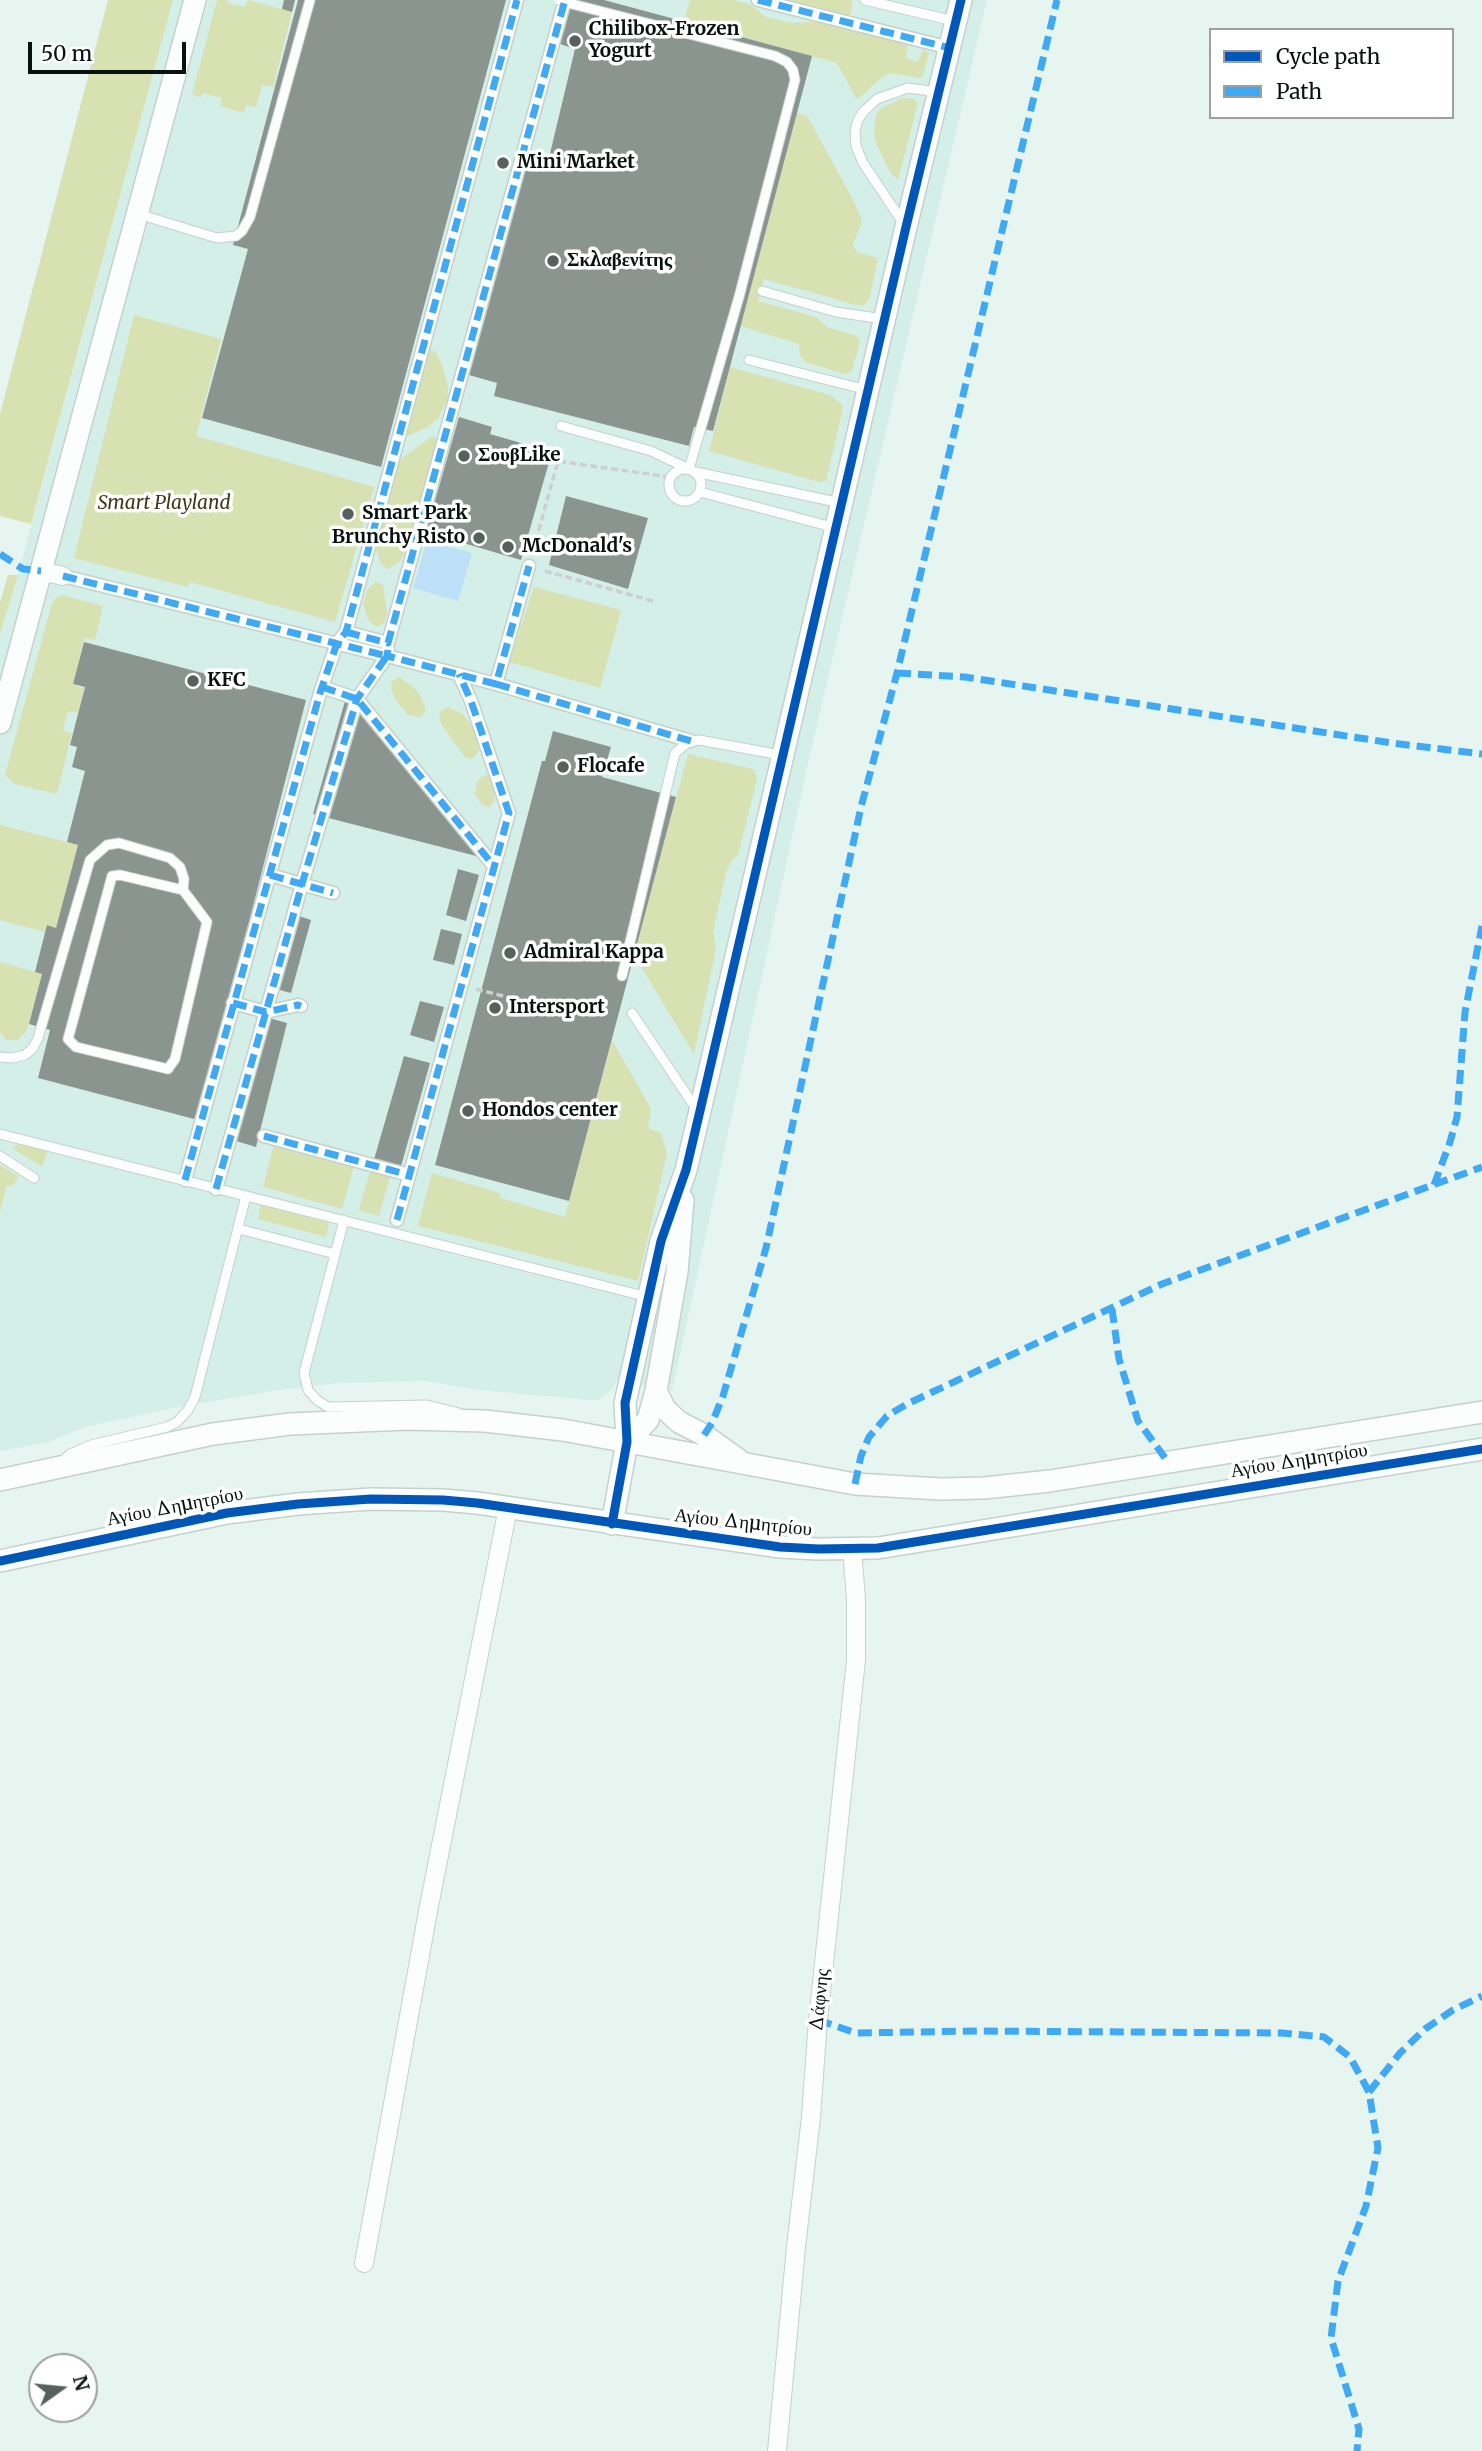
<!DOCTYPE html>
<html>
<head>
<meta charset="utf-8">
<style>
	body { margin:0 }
	#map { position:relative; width:1482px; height:2451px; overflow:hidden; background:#e6f5f0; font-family:Merriweather,serif }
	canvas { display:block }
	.legend { position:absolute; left:1209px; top:28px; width:245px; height:91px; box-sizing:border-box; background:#fff; border:2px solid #9ca09f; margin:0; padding:9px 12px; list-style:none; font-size:21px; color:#07110e }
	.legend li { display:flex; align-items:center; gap:14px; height:35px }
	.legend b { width:35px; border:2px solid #9ca09f }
	.north { position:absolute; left:28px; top:2353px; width:70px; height:70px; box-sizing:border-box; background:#fff; border:2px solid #9ca09f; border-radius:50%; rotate:75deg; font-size:19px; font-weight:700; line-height:28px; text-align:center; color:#07110e }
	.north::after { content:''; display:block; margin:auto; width:24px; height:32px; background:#55615d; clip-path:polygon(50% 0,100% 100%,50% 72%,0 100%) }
	.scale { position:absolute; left:28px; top:42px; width:158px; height:32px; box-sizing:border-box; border:4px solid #07110e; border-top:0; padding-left:9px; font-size:21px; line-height:24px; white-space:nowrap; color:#07110e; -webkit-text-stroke:5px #fff; paint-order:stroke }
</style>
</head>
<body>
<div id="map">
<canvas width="1482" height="2451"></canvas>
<ul class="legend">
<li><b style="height:9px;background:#0057b8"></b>Cycle path</li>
<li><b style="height:9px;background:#3fa9f5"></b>Path</li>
</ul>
<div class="north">N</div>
<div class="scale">50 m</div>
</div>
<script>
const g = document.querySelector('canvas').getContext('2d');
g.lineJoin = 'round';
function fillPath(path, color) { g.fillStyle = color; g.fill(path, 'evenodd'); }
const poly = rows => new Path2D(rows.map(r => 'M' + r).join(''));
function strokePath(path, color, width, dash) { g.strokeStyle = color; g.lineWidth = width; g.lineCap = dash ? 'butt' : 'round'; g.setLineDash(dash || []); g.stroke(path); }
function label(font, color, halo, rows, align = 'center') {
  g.font = font + ' Merriweather,serif'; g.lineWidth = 7; g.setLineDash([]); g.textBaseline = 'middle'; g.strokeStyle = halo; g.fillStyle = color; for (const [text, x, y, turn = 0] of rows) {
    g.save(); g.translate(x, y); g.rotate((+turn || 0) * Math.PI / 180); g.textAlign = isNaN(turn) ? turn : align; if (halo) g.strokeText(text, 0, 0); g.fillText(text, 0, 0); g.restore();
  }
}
const built = poly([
	[173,0,987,0,809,759,672,1391,616,1381,612,1389,599,1400,590,1400,480,1390,425,1381,337,1383,278,1390,178,1407,85,1427,49,1442,0,1451,0,634,18,575]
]);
const green = poly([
	[108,0,173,0,31,524,0,516,0,414],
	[217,0,228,0,228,3,245,7,248,0,292,12,273,87,262,85,256,107,246,105,244,113,220,106,222,98,203,93,201,97,192,95],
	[690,0,734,0,751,5,766,17,777,20,793,23,818,21,908,45,906,58,918,62,923,49,929,53,922,78,891,73,881,78,859,98,856,98,837,63,684,21],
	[790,0,853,0,850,16],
	[902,98,914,99,918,103,898,180,890,172,877,145,874,134,876,115,880,109],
	[797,113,807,116,850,194,861,218,862,222,853,244,856,252,878,258,869,300,864,305,856,305,764,279,758,301,816,317,827,327,857,336,860,341,852,371,845,374,805,362,800,355,799,344,741,326],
	[134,315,221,339,196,436,374,487,335,622,190,582,188,587,74,558],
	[430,349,436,352,442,365,448,387,448,399,438,418,428,427,407,436],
	[730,367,830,395,841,404,843,407,826,481,819,482,709,451],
	[433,436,438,439,416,526,401,560,389,569,381,564,374,544,398,461],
	[8,575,18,575,0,634,0,603],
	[376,582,383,585,387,613,384,623,377,627,369,621,363,604,367,590],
	[534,587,621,610,600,688,509,662],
	[61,595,103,606,95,640,84,638,73,685,84,688,78,713,68,711,63,730,72,733,57,794,15,784,5,775,52,603,56,598],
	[399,677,412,686,420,695,426,710,421,717,408,715,395,699,391,688,392,681],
	[448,707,463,714,477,733,479,751,472,759,466,758,441,724,439,713],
	[688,754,752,769,755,771,757,779,738,855,732,860,726,872,713,932,716,948,694,1054,634,955],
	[485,775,489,776,492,782,495,801,489,807,481,804,475,794,478,780],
	[0,825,78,845,56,928,48,926,46,932,0,920],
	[0,962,42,974,27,1030,18,1040,6,1040,0,1032],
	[612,1040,651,1109,648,1128,661,1133,667,1153,638,1281,418,1226,432,1173,500,1193,500,1198,565,1217],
	[18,1143,48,1151,42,1166,13,1149],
	[274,1144,354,1166,342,1209,263,1187],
	[0,1165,19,1177,12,1186,7,1185,0,1211],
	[370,1171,390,1177,379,1216,359,1210],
	[261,1205,329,1223,326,1237,258,1219]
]);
const water = poly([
	[427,541,472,553,458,601,413,588]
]);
const building = poly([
	[284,0,295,0,292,12,282,9],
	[298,0,506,0,381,467,202,418,248,249,233,245],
	[571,0,604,0,812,56,713,431,694,427,689,446,494,396,497,383,469,375,529,156,548,162,575,49,557,43],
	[459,417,492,427,490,434,552,452,521,560,426,532],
	[566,496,648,518,628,589,549,565],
	[84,642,306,700,198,1120,38,1078,50,1030,29,1024,42,974,35,972,47,925,56,928,78,845,67,842,85,771,72,767,77,747,70,745,85,687,73,684],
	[345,701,354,707,480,857,313,814],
	[553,731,611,747,602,777,676,797,569,1201,435,1165,542,761,545,761],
	[458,869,479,875,466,921,446,915],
	[296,915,311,920,291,993,276,989],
	[441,929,462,934,454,965,433,960],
	[420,1001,444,1007,434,1042,410,1035],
	[269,1018,287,1023,256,1147,236,1141],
	[404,1056,430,1063,400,1170,373,1163]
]);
const path = poly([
	[533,551,558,461,669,477],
	[545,571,653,601],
	[476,989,511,998]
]);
const service = poly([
	[865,0,954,21],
	[138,214,217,238,236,236,242,231,250,217,310,0],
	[904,224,863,163,856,146,855,131,858,120,863,112,877,99,908,88,938,92],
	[762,291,836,312,883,319],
	[749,360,867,390],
	[561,426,651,451,689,469,739,297,795,80,793,70,787,62,775,56,568,3],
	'669 485a16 16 0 1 1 32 0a16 16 0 1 1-32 0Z',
	[696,472,841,503],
	[700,492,836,528],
	[622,976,675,753,688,742,699,740,781,755],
	[632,1013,697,1110],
	[0,1057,12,1058,25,1055,33,1048,38,1038,90,860,107,845,119,843,170,858,180,867,184,879,183,890,207,922,175,1059,168,1069,76,1047,68,1039,112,876,120,875,183,890],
	[0,1134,648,1297],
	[0,1156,34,1178],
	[344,1220,304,1373,308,1390,317,1400,328,1407,427,1405,459,1413],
	[239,1229,335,1254],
	[62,1462,70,1454,91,1445,167,1427,177,1422,188,1410,195,1397,246,1196]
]);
const pedestrian = poly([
	[758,0,950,48],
	[63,576,387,656,357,699,302,884,216,1189],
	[346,632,388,643,565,0],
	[388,650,387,656,496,684,529,566],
	[496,684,691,741],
	[322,687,357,699,493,865],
	[270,875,333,893],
	[233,1003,266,1012,298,1005,301,1006],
	[264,1136,409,1175],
	[185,1180,320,693,337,643,346,632,517,0],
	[397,1220,509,813,471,701,459,674]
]);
const minor = poly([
	[41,571,63,576],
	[364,2263,429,1906,508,1508],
	[777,2451,796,2247,811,2117,818,2020,856,1660,856,1599,852,1549]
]);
const tertiary = poly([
	[0,723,195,0],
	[656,1391,665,1409,679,1422,704,1435,739,1460],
	[627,1442,648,1420,656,1391,677,1272,683,1200],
	[0,1480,213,1434,290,1424,407,1419,485,1421,563,1430,855,1484,940,1489,984,1488,1050,1481,1482,1412],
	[612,1524,627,1442,625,1403,661,1241,686,1170,699,1115,906,227,961,0],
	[0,1561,227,1513,298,1504,371,1499,443,1500,477,1503,780,1547,819,1549,878,1548,1482,1449]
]);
const serviceBridge = poly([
	[559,0,568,3]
]);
const quiet = poly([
	[758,0,950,48],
	[0,554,23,569,41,571],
	[63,576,387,656,357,699,302,884,216,1189],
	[346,632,388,643,565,0],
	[388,650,387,656,496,684,529,566],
	[897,673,965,677,1392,743,1482,754],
	[496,684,691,741],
	[322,687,357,699,493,865],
	[270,875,333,893],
	[233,1003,266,1012,298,1005,301,1006],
	[264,1136,409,1175],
	[185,1180,320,693,337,643,346,632,517,0],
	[1434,1185,1450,1142,1457,1117,1465,1012,1482,926],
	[397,1220,509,813,471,701,459,674],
	[1112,1309,1119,1359,1138,1421,1168,1462],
	[704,1435,712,1423,723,1396,766,1248,861,807,897,673,1057,0],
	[855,1484,861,1456,869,1437,887,1416,907,1404,1162,1284,1482,1167],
	[818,2020,856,2033,976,2031,1282,2033,1324,2037,1350,2057,1369,2092,1378,2148,1366,2206,1338,2281,1331,2338,1359,2429,1357,2451],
	[1369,2092,1400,2053,1425,2029,1453,2010,1482,1996]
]);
const cycleway = poly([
	[612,1524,627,1442,625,1403,661,1241,686,1170,699,1115,906,227,961,0],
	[0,1561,227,1513,298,1504,371,1499,443,1500,477,1503,780,1547,819,1549,878,1548,1482,1449]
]);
const markers = [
	[575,41,7,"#55615d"],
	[503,163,7,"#55615d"],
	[553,261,7,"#55615d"],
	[464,456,7,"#55615d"],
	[348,514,7,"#55615d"],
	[479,538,7,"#55615d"],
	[508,547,7,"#55615d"],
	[193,681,7,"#55615d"],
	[563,767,7,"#55615d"],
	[510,953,7,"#55615d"],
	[495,1008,7,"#55615d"],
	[468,1111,7,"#55615d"]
];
const poiNames = [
	["Chilibox-Frozen",589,30],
	["Yogurt",589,52],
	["Mini Market",517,163],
	["Σκλαβενίτης",567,261],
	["ΣουβLike",478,456],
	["Smart Park",362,514],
	["Brunchy Risto",465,538,"right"],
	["McDonald's",522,547],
	["KFC",207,681],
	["Flocafe",577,767],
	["Admiral Kappa",524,953],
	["Intersport",509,1008],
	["Hondos center",482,1111]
];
const parkNames = [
	["Smart Playland",164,504]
];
const streetNames = [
	["Αγίου Δημητρίου",1299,1461,-9],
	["Αγίου Δημητρίου",175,1507,-11],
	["Αγίου Δημητρίου",743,1523,6],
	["Δάφνης",820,2000,-84]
];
fillPath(built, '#d4eee8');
fillPath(green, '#d8e1b1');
fillPath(water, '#bce0f7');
fillPath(building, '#8b9590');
strokePath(service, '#c5d1cd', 11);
strokePath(pedestrian, '#c5d1cd', 15);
strokePath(minor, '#c5d1cd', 20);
strokePath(tertiary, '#c5d1cd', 24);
strokePath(path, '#ccd0d0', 3.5, [7, 3.5]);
strokePath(service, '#fbfefd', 9);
strokePath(pedestrian, '#fbfefd', 12);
strokePath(minor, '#fbfefd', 18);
strokePath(tertiary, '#fbfefd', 21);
strokePath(serviceBridge, '#c5d1cd', 11, []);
strokePath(serviceBridge, '#fbfefd', 9);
strokePath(quiet, '#3fa9f5', 7, [14, 7]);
strokePath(cycleway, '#0057b8', 9);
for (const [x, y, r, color] of markers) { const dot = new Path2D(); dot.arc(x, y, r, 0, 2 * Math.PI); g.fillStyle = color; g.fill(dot); strokePath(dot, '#fff', 2.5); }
label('bold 19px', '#07110e', '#fff', poiNames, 'left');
label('italic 19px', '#3b3c15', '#fff', parkNames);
label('19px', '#07110e', '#fff', streetNames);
</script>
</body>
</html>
